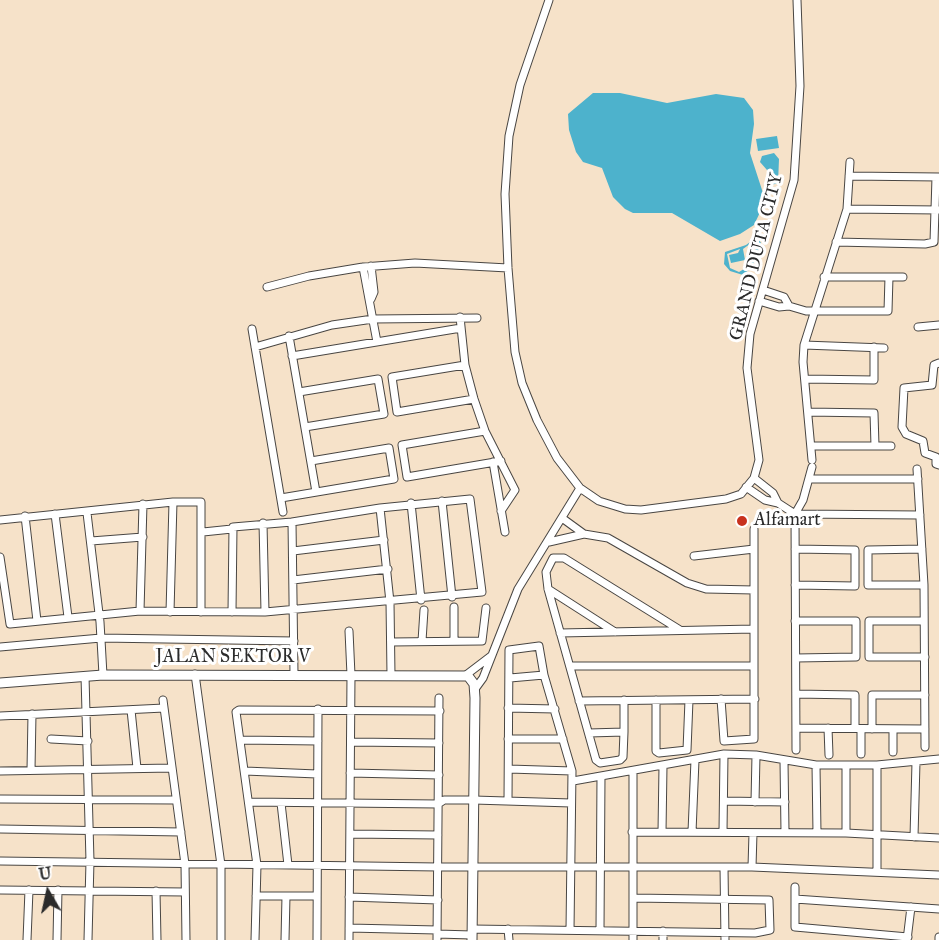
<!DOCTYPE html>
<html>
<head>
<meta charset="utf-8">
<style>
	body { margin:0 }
	#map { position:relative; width:939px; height:940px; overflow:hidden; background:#f6e2c9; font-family:"IM FELL Great Primer",serif }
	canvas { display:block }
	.north { position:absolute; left:18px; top:862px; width:60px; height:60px; -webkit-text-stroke:4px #fff; paint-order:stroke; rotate:351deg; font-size:16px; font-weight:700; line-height:24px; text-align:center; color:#2b2b2b }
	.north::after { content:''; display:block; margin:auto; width:21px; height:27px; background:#2b2b2b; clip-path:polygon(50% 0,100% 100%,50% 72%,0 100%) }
</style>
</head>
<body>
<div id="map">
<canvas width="939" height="940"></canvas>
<div class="north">U</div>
</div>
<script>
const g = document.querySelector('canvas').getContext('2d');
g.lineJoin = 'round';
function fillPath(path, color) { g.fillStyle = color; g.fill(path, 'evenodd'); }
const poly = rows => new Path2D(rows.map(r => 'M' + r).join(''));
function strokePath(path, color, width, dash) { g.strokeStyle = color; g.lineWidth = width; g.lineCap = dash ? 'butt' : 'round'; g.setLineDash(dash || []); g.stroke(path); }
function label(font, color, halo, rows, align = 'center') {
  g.font = font + ' "IM FELL Great Primer",serif'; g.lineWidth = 6; g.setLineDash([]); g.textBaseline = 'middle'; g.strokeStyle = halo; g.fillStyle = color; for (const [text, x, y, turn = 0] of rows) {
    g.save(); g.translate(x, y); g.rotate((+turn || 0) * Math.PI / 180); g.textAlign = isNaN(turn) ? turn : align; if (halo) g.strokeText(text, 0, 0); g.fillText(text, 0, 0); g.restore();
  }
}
const water = poly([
	[593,93,620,93,667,103,716,94,744,98,753,110,754,124,750,153,763,193,763,206,754,225,740,234,720,241,672,213,633,213,625,209,613,197,602,168,583,162,576,152,569,130,568,114],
	[777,136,779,148,758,151,756,139],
	[774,153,779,159,778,183,768,186,767,170,760,162,762,156],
	[757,237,761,243,752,267,743,275,730,271,724,264,725,252,746,245],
	[754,241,758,243,749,266,739,272,730,268,727,254,740,249,738,253,729,255,731,263,745,260,743,249]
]);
const street = poly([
	[549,0,520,85,509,136,505,194,508,268,515,352,522,383,537,420,557,458,580,488],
	[849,176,939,177],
	[847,209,939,210],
	[836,242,925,244,934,242,936,177],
	[363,267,377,342],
	[824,277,903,277],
	[267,287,309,276,363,267,415,263,508,268],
	[763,290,784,297,789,306],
	[371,299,374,292,371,266],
	[759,301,779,307,789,306,806,311,888,311,889,277],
	[460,317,465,365,474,399,485,431,515,490,501,511],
	[918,327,939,325],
	[252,329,283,512],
	[289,336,316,492],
	[804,345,884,348],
	[255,347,332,325,373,319,477,318],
	[292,356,461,328],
	[939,363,934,365,932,385,904,388,902,427,906,434,923,441,925,453,936,457,936,464,939,465],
	[465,365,392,377,397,412,474,399],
	[805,379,874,380,874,347],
	[299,392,378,379,384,414,305,427],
	[808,412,874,413,875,446],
	[485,431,402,445,407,477,501,461],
	[812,446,891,446],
	[812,460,803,362,804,345,847,209,850,162],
	[493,462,505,532],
	[917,469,924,585,925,747],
	[754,478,773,493,778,503,795,514,920,515],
	[810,479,918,479],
	[746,487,765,500,778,503],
	[281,498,394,479,389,448,311,461],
	[442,501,452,597],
	[173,502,201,502,201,612],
	[411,503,421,600],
	[87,513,100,622,103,675],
	[55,514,68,617],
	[25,516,37,621],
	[562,518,584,534],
	[0,520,173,502,170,612],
	[263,523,265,612],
	[203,532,232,529],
	[91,541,143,537],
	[549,542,584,534,608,538,687,583,706,589,754,590],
	[795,549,855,550,855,586,795,585],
	[922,549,868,550,868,585,924,585],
	[293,551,384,540],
	[694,556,754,549],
	[0,557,10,624,140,611,265,612,482,592,470,499,380,508],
	[293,580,388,569],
	[548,589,615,632],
	[454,607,454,640],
	[140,611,143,504],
	[232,612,233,527,292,522],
	[795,621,856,621,856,657,796,658],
	[924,621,869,621,869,657,925,657],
	[560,633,754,629],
	[422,641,424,610],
	[391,642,482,641,486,608],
	[0,647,101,638,294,641],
	[570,666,754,666],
	[195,674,221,865,221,940],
	[294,674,292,522,380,508,390,602,391,675],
	[466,675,491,656],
	[85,676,90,861,88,940],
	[510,678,544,675,572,771,570,930],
	[475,689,483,678,518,589,580,488,599,501,625,509,641,510,726,499,741,494,754,478,759,460,747,368,750,334,794,180,800,86,797,0],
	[796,694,855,695,855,728],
	[721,699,724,741,754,739,754,529],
	[163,700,185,864,186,940],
	[656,700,656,751,659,753,687,750,689,700],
	[579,701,755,699],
	[508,708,555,709],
	[131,710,137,768],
	[0,716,164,708],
	[796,728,925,729],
	[828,728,829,755],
	[872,729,872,695,925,695],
	[893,729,893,752],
	[624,732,623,757,620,760,600,763,596,760,548,589,546,572,553,558,564,558,680,630],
	[589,733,624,732,624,700],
	[51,739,88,741],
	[508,739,563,739],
	[241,740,318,741],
	[351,742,439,743],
	[796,750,795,514,803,500,812,467],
	[861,754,861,729],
	[784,761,785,832],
	[816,765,817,833],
	[509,769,572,771],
	[31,770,32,714],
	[0,771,172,768],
	[245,771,317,774],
	[633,771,633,940],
	[350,773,439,775],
	[573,781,724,754,756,755,816,765,877,765,939,759],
	[0,799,176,800],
	[508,801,509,650,539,646,544,675],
	[725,801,785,802],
	[249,802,438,804,444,800,474,800,571,803],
	[755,802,756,755],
	[281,803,288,865],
	[0,829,181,832],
	[632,832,846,833,939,838],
	[662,832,663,766],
	[692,832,695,760],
	[723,832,724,754],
	[846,833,846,765],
	[350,834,438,835],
	[914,837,916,762],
	[0,861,438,867,752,867,939,875],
	[724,867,725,940],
	[752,867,753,833],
	[877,871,877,765],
	[0,890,185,892],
	[156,891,157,940],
	[256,896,317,896],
	[349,897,438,900],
	[795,899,795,887],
	[349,928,437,930],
	[472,929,755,933,770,930,769,900,633,898],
	[508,929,509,940],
	[600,930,601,776],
	[437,934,472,935],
	[908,937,795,927,795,899,939,909],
	[27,940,29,890],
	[57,940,58,890],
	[255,940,257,865,236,712,239,710,440,711],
	[285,940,286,896],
	[317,940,318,709],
	[349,940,351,675,349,631],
	[437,940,439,698],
	[663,940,663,931],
	[907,940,911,907],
	[939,940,939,937]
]);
const secondary = poly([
	[0,683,103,675,468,676,474,684,475,698,472,940]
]);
const markers = [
	[742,521,6,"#c8321e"]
];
const streetNames = [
	["GRAND DUTA CITY",757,257,-76],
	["JALAN SEKTOR V",233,658]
];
const poiNames = [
	["Alfamart",754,521]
];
fillPath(water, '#4db2cc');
strokePath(street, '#494643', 9);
strokePath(secondary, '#494643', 11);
strokePath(street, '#fff', 7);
strokePath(secondary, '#fff', 9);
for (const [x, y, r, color] of markers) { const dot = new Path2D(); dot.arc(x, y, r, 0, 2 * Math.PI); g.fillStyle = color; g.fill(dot); strokePath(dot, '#fff', 2); }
label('18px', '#2b2b2b', '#fff', streetNames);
label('18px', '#2b2b2b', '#fff', poiNames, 'left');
</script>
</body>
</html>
